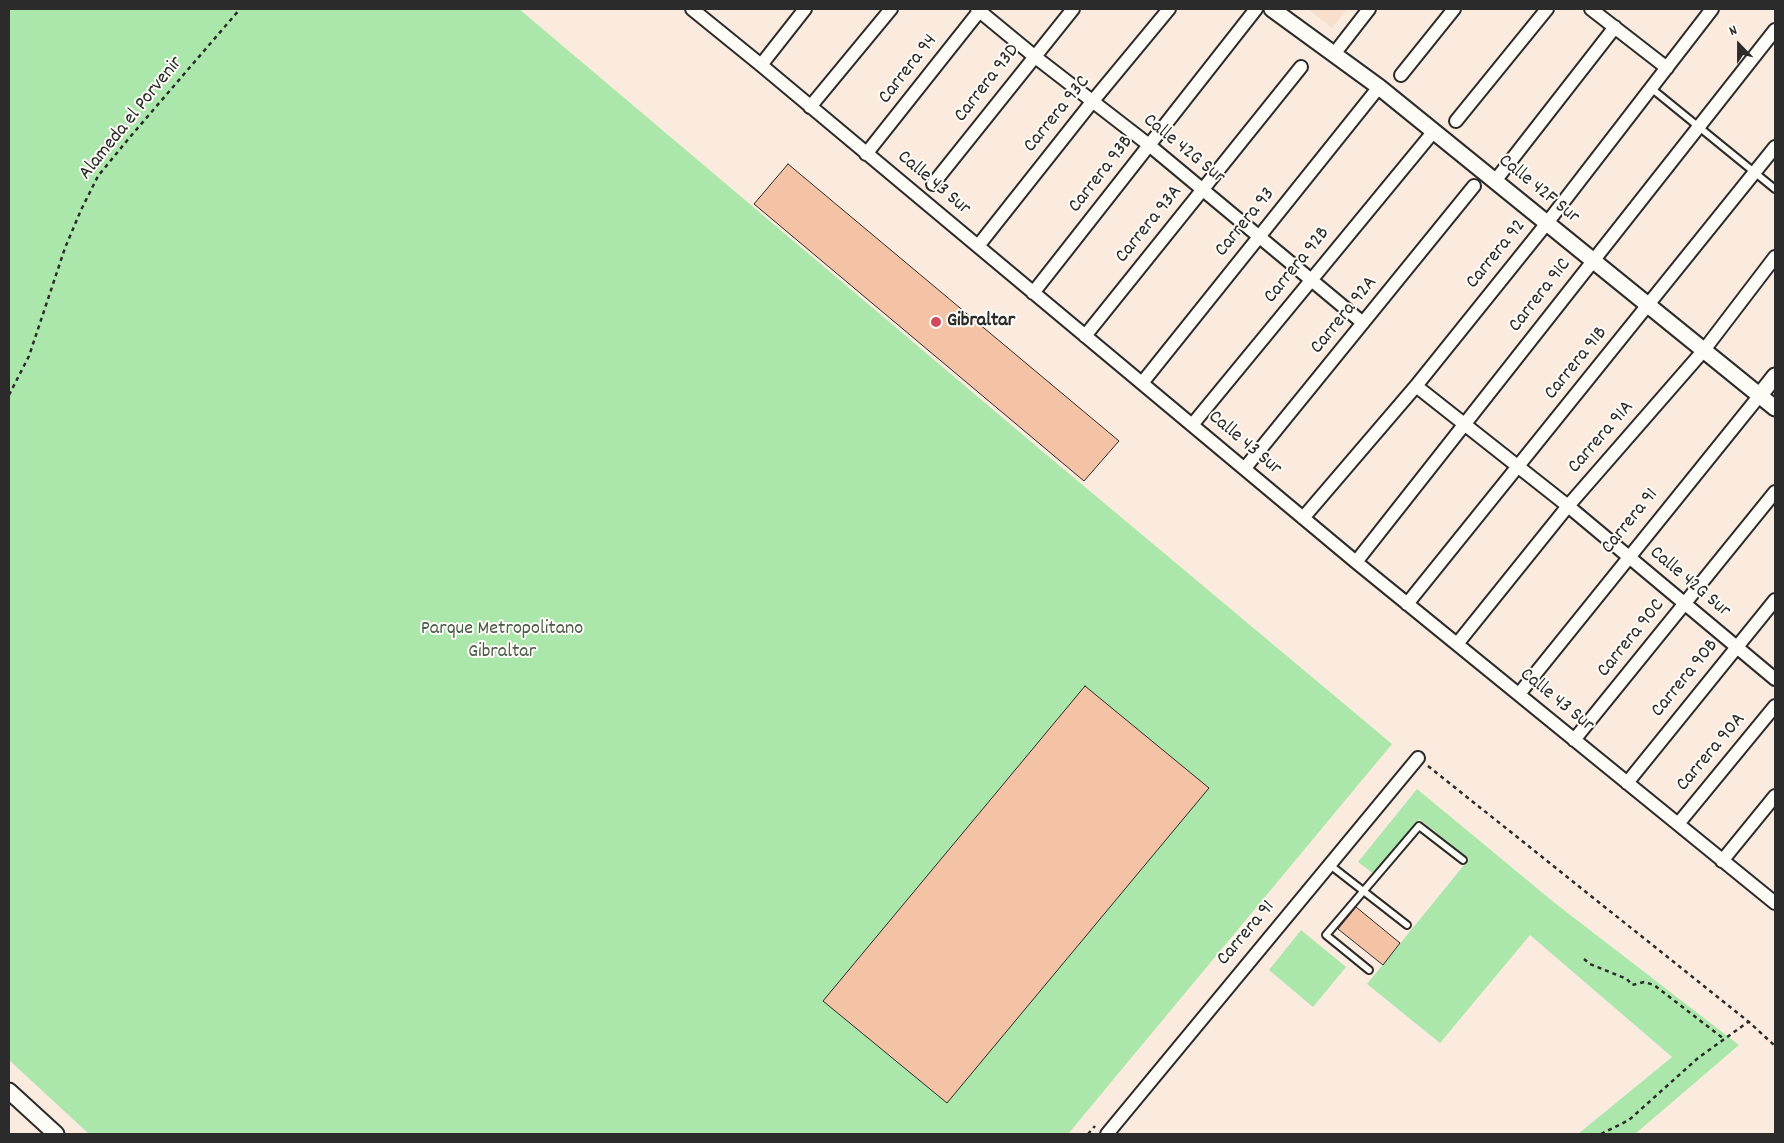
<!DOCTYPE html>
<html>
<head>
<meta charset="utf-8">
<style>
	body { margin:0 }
	#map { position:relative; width:1784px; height:1143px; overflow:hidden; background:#faebde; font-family:Dekko,sans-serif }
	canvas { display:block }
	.frame { position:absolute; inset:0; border:10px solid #2b2b2b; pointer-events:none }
	.north { position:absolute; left:1714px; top:20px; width:50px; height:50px; -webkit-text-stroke:4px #fdfcf7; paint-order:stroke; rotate:338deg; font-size:14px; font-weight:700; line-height:20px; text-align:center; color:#2b2b2b }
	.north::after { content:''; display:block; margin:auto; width:18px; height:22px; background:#2b2b2b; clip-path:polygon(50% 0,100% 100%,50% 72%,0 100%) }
</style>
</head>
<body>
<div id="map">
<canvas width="1784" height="1143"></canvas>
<div class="frame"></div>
<div class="north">N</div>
</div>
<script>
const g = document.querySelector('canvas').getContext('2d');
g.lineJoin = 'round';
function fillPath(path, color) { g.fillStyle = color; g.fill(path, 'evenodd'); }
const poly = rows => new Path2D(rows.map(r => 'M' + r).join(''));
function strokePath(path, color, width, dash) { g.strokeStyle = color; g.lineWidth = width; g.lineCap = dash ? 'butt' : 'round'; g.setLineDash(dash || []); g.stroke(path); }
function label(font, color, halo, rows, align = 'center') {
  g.font = font + ' Dekko,sans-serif'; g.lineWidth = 4; g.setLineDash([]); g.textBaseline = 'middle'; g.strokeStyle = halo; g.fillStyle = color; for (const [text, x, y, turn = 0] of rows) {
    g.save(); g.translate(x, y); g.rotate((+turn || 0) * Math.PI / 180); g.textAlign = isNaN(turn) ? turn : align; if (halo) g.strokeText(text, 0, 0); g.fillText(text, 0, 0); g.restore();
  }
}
const built = poly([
	[1308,9,1347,9,1332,28]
]);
const green = poly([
	[9,9,519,9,1042,451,1392,744,1068,1134,89,1134,9,1060],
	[1417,789,1556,904,1739,1045,1635,1134,1578,1134,1672,1057,1530,935,1440,1043,1367,984,1469,859,1419,819,1374,874,1358,862],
	[1301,930,1346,967,1313,1007,1269,970]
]);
const building = poly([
	[788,164,1119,441,1084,481,754,204,788,164],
	[1085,686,1209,788,947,1103,823,1001,1085,686],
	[1356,907,1400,943,1383,965,1338,929,1356,907]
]);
const path = poly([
	[9,395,29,356,65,248,81,210,98,176,130,137,240,9],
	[1428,766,1749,1022,1775,1046],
	[1584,959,1590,964,1627,979,1632,985,1644,982,1654,985,1724,1039],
	[1088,1134,1095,1126],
	[1601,1134,1629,1120,1698,1058,1748,1022]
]);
const service = poly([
	[1651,88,1775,189],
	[1330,865,1407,925],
	[1369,970,1326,935,1419,826,1463,860]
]);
const minor = poly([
	[692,9,761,65,1356,562,1775,903],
	[977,9,1034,56,1149,145,1363,323],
	[1591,9,1667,68],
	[1334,54,1369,9],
	[761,65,805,9],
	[1401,75,1454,9],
	[810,107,891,9],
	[1456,121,1547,9],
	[866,154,981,9],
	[1495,181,1615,27],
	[933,184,1073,9],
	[978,246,1092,102,1169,9],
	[1033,293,1256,9],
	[1085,336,1301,67],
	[1142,383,1379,87],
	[1416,386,1568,506,1775,679],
	[1192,425,1434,131],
	[1245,468,1474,186],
	[1303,518,1416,386,1547,223,1712,9],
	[1356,562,1775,30],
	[1407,604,1775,147],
	[1457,644,1568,506,1704,350,1775,257],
	[1519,694,1760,395],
	[1574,740,1775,492],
	[1627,783,1775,600],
	[1678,824,1775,706],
	[1722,861,1775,796],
	[1107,1134,1418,758]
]);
const tertiary = poly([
	[1272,9,1379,87,1775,408],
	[1760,395,1775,376],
	[9,1091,56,1134]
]);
const markers = [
	[936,322,6,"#d1495b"]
];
const streetNames = [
	["Carrera 94",909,70,-52],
	["Carrera 93D",988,84,-52],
	["Carrera 93C",1058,115,-51],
	["Alameda el Porvenir",132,119,-51],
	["Calle 42G Sur",1183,150,39],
	["Carrera 93B",1102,175,-52],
	["Calle 43 Sur",933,184,40],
	["Calle 42F Sur",1538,190,39],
	["Carrera 93",1246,223,-51],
	["Carrera 93A",1150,225,-51],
	["Carrera 92",1497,255,-51],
	["Carrera 92B",1298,266,-51],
	["Carrera 91C",1541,296,-52],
	["Carrera 92A",1345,316,-51],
	["Carrera 91B",1577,364,-51],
	["Carrera 91A",1602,438,-49],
	["Calle 43 Sur",1244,444,40],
	["Carrera 91",1631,522,-51],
	["Calle 42G Sur",1689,583,40],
	["Carrera 90C",1632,639,-51],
	["Carrera 90B",1686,679,-51],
	["Calle 43 Sur",1556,701,39],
	["Carrera 90A",1712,753,-50],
	["Carrera 91",1247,934,-50]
];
const poiNames = [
	["Gibraltar",947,322]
];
const parkNames = [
	["Parque Metropolitano",502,630],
	["Gibraltar",502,653]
];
fillPath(built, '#f8dfcd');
fillPath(green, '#abe6ab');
fillPath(building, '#f4c2a4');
strokePath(building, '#2b2b2b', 1);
strokePath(service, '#2b2b2b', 10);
strokePath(minor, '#2b2b2b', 16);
strokePath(tertiary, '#2b2b2b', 19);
strokePath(path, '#2b2b2b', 2.5, [4, 4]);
strokePath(service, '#fdfcf7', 6);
strokePath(minor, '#fdfcf7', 12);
strokePath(tertiary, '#fdfcf7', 15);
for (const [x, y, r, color] of markers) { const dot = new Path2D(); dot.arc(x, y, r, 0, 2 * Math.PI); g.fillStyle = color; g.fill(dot); strokePath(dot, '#fdfcf7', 2); }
label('20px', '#2b2b2b', '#fdfcf7', streetNames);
label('bold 20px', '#2b2b2b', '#fdfcf7', poiNames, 'left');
label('20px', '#4b5a4b', '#fdfcf7', parkNames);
</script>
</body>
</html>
